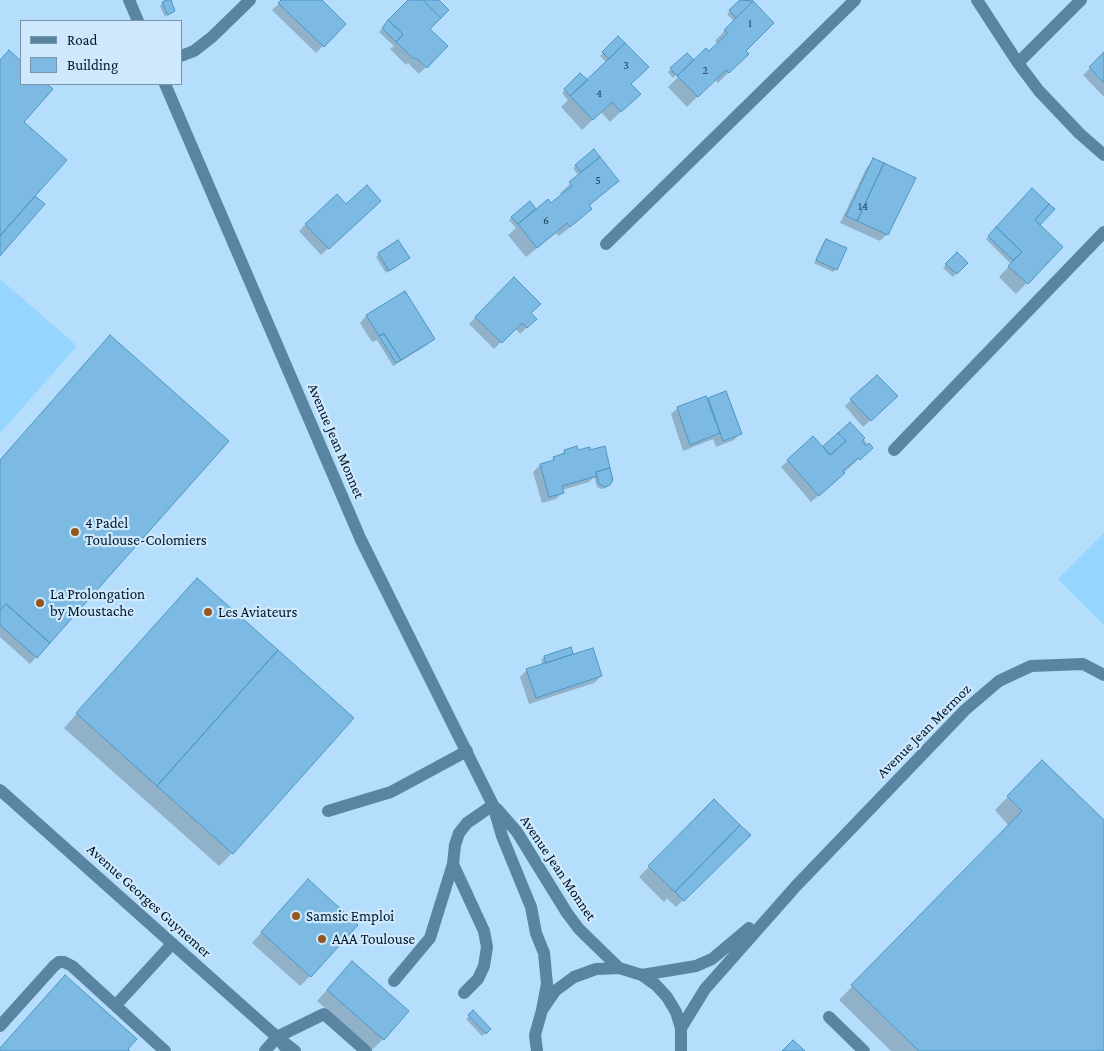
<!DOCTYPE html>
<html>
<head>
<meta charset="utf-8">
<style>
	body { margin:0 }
	#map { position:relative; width:1104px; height:1051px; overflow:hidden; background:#b4defb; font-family:"Crimson Pro",serif }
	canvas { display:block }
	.legend { position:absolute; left:20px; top:20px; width:162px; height:65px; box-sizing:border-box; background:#cee9fd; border:1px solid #7c94a7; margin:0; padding:6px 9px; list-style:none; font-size:15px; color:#001526 }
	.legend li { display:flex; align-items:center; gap:10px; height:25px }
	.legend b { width:25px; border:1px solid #7c94a7 }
</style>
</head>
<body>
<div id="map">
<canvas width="1104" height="1051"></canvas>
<ul class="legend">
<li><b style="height:6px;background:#5985a3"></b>Road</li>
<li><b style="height:14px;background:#7cbae4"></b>Building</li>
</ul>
</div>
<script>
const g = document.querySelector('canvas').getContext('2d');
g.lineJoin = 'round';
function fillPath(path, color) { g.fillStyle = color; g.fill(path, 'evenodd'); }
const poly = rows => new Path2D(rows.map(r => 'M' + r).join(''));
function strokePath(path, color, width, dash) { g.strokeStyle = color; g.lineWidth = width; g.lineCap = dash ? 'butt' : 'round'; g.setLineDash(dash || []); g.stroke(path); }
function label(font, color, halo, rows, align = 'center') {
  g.font = font + ' "Crimson Pro",serif'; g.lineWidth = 4.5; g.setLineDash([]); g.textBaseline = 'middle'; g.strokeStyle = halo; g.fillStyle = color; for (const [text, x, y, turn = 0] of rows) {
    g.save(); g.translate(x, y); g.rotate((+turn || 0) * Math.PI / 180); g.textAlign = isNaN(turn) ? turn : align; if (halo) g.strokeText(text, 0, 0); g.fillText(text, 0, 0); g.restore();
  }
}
const built = poly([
	[0,279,77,346,0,433],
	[1104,533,1104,625,1058,579]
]);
const shadow = poly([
	[283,0,320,0,345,24,316,53,272,10],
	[409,0,437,0,428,29,446,46,419,74,408,63,406,65,390,49,394,46,379,32],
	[742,0,750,0,772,23,744,51,747,54,718,83,715,79,687,107,668,87,679,76,677,74,673,78,668,72,687,54,682,70,709,53,718,44,715,41,734,21,727,14],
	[163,3,174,11,165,17,160,6],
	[618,38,629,84,639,94,610,122,601,112,582,130,561,107,568,100,562,93,580,75,587,82,607,63,600,56],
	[1104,54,1104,97,1083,75],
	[593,151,618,181,589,206,591,209,580,219,559,236,556,233,526,257,508,235,516,228,509,220,512,217,531,213,551,204,562,196,560,193,579,176,573,168],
	[874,160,887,234,880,241,840,223,867,167],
	[1022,200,1038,225,1062,247,1016,294,999,277,1011,264,986,239],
	[346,206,373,208,321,255,299,231,306,224],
	[826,240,836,269,833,272,814,263,823,243],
	[379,254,405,261,386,273,376,257],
	[957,254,966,263,953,277,943,268],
	[514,279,530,313,535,319,520,334,515,328,494,349,469,324],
	[404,292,433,339,427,345,393,366,377,340,372,342,360,323,366,316],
	[97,351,36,657,30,664,0,637,0,460],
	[726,392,740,433,734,440,716,447,713,439,683,451,671,414,678,408],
	[851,400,889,403,863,427,845,406],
	[850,424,871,448,811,502,781,467,813,438,822,448],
	[565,451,589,452,609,484,606,488,601,489,597,487,594,477,589,482,562,490,562,493,556,499,542,503,533,472,540,465,549,463],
	[184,593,232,853,219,866,64,728],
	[570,648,572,656,601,676,594,683,529,704,520,677,527,670,543,665,541,660,544,657],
	[1042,762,1104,822,1104,1051,891,1051,839,1000,1009,826,995,810],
	[714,801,749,835,676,907,667,898,664,902,639,877],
	[298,891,310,976,300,986,252,943],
	[352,962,383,1039,373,1049,317,1001],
	[473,1012,490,1029,482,1036,466,1019]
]);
const building = poly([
	[167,0,171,0,175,11,168,15,162,2,167,0],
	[281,0,322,0,346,24,324,47,278,3,281,0],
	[408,0,423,0,441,18,430,29,448,46,427,68,416,58,414,59,396,42,403,34,388,20,408,0],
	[423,0,439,0,449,10,441,18,423,0],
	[740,0,753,1,736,18,729,10,740,0],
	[753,1,774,23,746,51,749,54,729,73,726,70,698,97,677,76,706,48,709,51,728,33,724,30,753,1],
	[388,20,403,34,396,42,382,28,388,20],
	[618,36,625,43,609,59,602,52,618,36],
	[625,43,649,67,631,84,641,94,621,112,612,102,593,120,570,96,625,43],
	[9,50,21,61,21,84,47,84,53,89,24,122,67,160,0,236,0,60,9,50],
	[1104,52,1104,83,1089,67,1104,52],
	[687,53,694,60,677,76,670,68,687,53],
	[580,73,588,80,570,96,564,89,580,73],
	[594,149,600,157,581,172,575,165,594,149],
	[600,157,619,181,589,205,592,209,570,227,567,223,537,248,518,224,548,199,551,203,572,186,569,182,600,157],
	[873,158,884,163,857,221,846,216,873,158],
	[884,163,916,178,888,235,857,221,884,163],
	[367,185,381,201,329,249,305,224,337,194,346,204,367,185],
	[1032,188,1049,204,1035,220,1063,247,1028,284,1008,266,1022,252,996,227,1032,188],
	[35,196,45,204,0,256,0,236,35,196],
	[530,201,536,209,518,224,511,217,530,201],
	[1049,204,1055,209,1040,225,1035,220,1049,204],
	[996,227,1022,252,1013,260,988,236,996,227],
	[826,239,847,248,837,270,816,260,826,239],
	[398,240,410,258,389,271,378,253,398,240],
	[957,252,968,263,957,274,945,264,957,252],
	[514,277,541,304,531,313,537,319,527,328,522,323,502,343,475,317,514,277],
	[405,291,435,339,401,360,384,334,379,336,366,315,405,291],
	[384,334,401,360,396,363,379,336,384,334],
	[110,335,229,441,50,643,6,604,0,610,0,460,110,335],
	[877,375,898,396,871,421,850,399,877,375],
	[726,391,742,434,723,441,708,398,726,391],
	[706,396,720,433,690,445,677,407,706,396],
	[850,422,865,438,862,441,866,446,869,443,873,448,860,460,858,458,843,471,845,473,819,496,787,460,813,436,830,455,846,441,838,433,850,422],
	[838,433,846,441,830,455,823,446,838,433],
	[577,446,578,450,590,447,590,450,605,446,610,468,596,472,597,476,562,486,564,493,549,497,540,464,554,460,553,457,565,453,564,450,577,446],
	[610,468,613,480,610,485,605,487,599,484,596,472,610,468],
	[197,578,278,650,157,786,76,713,197,578],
	[6,604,50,643,37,658,0,625,0,610,6,604],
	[571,647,573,654,546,663,544,656,571,647],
	[593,648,602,676,536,698,526,669,593,648],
	[278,650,354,718,233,854,157,786,278,650],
	[1042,760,1104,820,1104,1051,919,1051,851,985,1022,811,1007,796,1042,760],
	[714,799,740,825,675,892,648,866,714,799],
	[740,825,751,835,684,901,675,892,740,825],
	[308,879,358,925,311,977,261,932,308,879],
	[352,961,409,1011,384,1040,327,990,352,961],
	[65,975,137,1039,128,1049,130,1051,0,1051,0,1048,65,975],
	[473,1010,491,1029,486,1034,468,1015,473,1010],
	[793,1040,805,1051,782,1051,793,1040]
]);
const lane = poly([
	[181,56,194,51,212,37,250,0],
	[328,811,391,792,467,751],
	[453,864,484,931,487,947,484,966,478,979,464,993],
	[394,981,430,938,453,864,455,845,459,833,467,823,493,805],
	[116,1005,172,944],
	[829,1017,864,1051],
	[0,1026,54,966,59,962,64,962,72,966,165,1051],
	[265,1051,277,1037,324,1014,366,1051]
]);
const street = poly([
	[129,0,138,21],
	[977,0,1018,63,1039,91,1080,134,1104,155],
	[1018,63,1081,0],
	[165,84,361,540,493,805,502,836,531,907,536,933,544,953,547,984,542,1010],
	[606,244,855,0],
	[894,450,1104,232],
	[0,790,277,1037],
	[497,809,517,832,567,913,579,929,619,968],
	[642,975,696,966,712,959,749,928],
	[681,1028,705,989,796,886,965,710,999,681,1031,666,1083,664,1104,675],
	[288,1051,277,1037,295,1051],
	[537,1051,535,1035,542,1010,555,991,574,977,596,969,619,968,642,975,656,985,667,997,676,1012,681,1028,681,1051]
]);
const markers = [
	[75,532,5,"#95561c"],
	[40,603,5,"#95561c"],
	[208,612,5,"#95561c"],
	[296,916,5,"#95561c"],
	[322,939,5,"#95561c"]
];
const numberNames = [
	["1",750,23],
	["3",626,65],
	["2",705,70],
	["4",599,93],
	["5",598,180],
	["14",863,206],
	["6",546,220]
];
const streetNames = [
	["Avenue Jean Monnet",336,441,67],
	["Avenue Jean Mermoz",924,731,-45],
	["Avenue Jean Monnet",558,868,56],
	["Avenue Georges Guynemer",149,901,42]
];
const poiNames = [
	["4 Padel",85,523],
	["Toulouse-Colomiers",85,540],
	["La Prolongation",50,594],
	["by Moustache",50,611],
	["Les Aviateurs",218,612],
	["Samsic Emploi",306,916],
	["AAA Toulouse",332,939]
];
fillPath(built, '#96d5ff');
fillPath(shadow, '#0003');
fillPath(building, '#7cbae4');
strokePath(building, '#4e95c2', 1);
strokePath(lane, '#5985a3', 12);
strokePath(street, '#5985a3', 12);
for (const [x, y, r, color] of markers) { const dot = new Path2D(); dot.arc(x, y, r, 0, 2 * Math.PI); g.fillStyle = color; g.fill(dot); strokePath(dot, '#cee9fd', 2); }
label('12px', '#1f3e56', null, numberNames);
label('15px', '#001526', '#cee9fd', streetNames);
label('15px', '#001526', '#cee9fd', poiNames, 'left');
</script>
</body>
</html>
